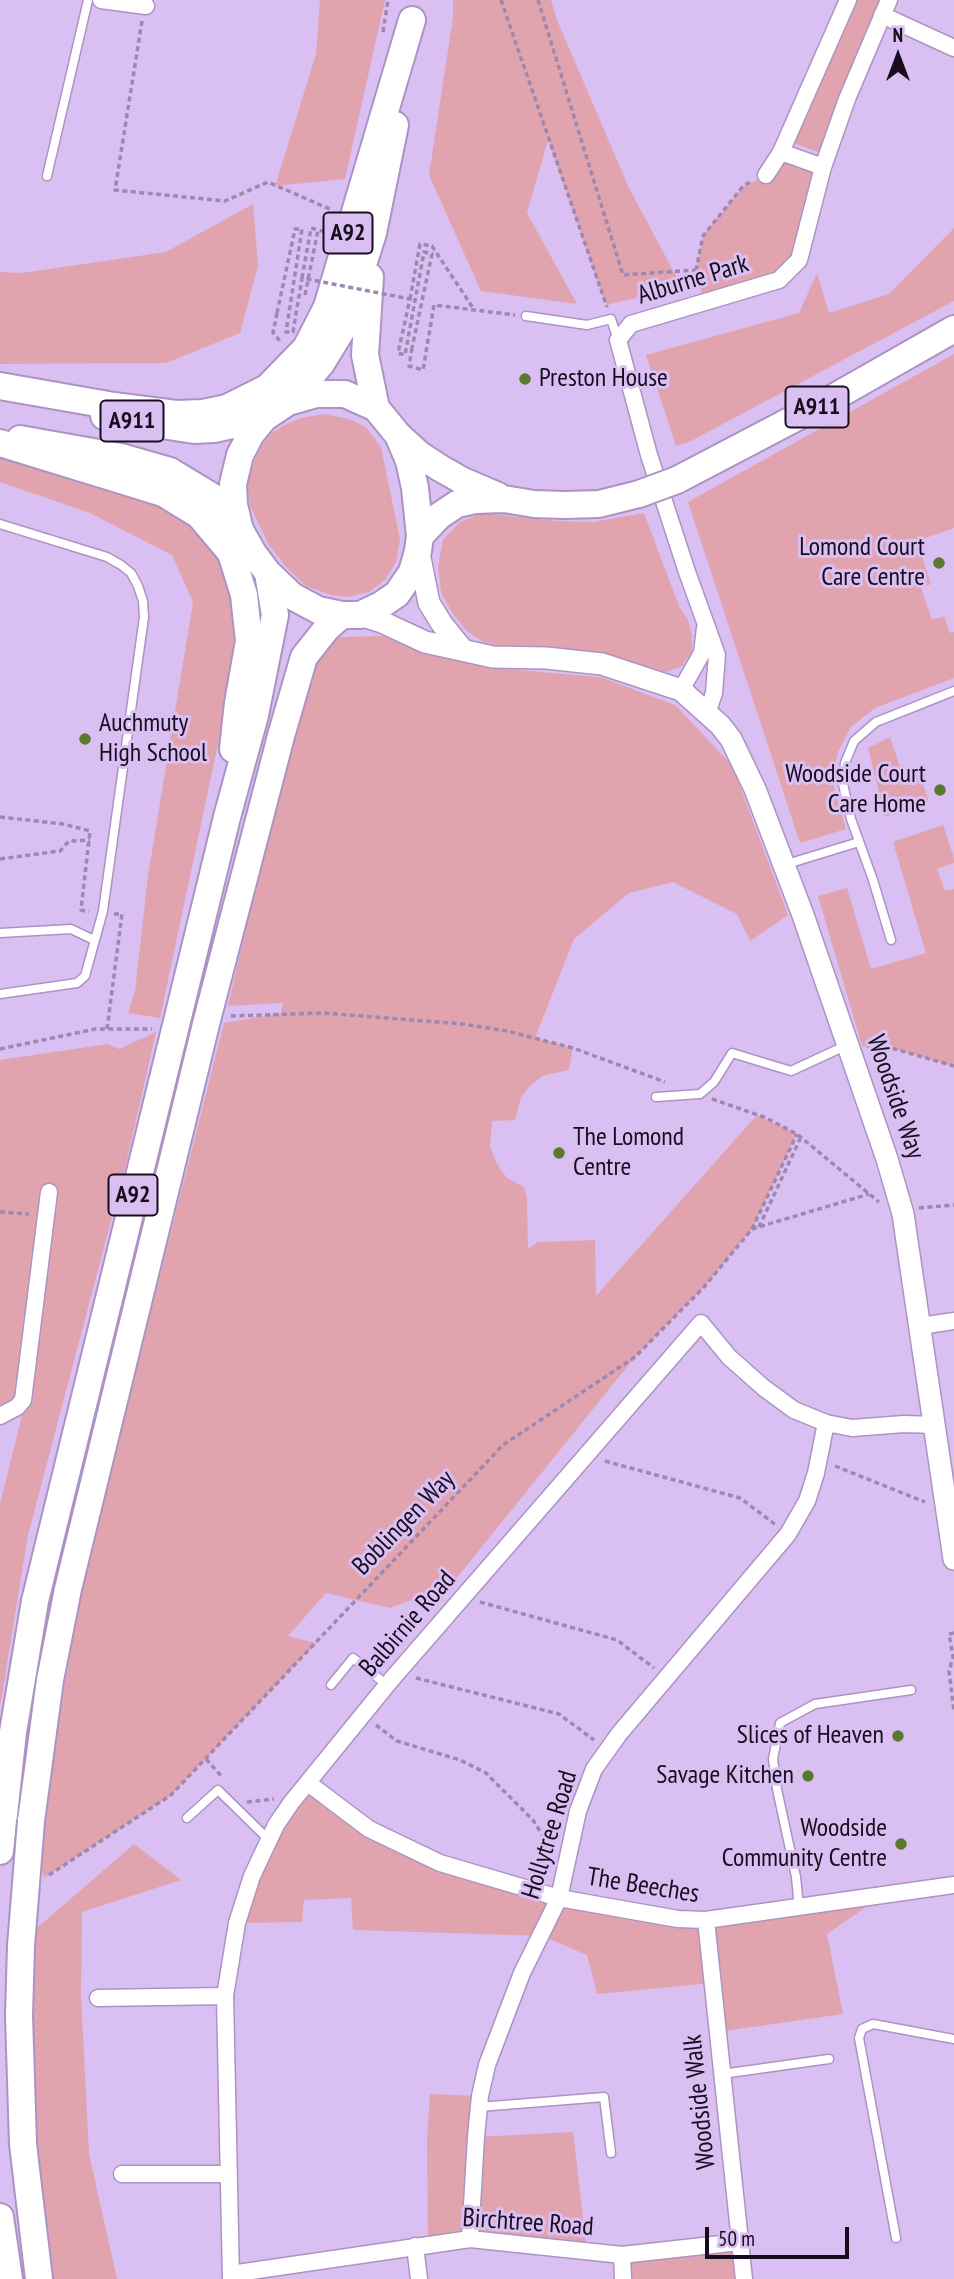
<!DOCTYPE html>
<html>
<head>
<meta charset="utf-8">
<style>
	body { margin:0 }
	#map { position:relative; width:954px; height:2279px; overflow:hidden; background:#dabff2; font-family:"PT Sans Narrow",sans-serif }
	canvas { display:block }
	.north { position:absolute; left:863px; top:21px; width:70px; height:70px; -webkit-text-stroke:5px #dabff2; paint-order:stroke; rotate:0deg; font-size:19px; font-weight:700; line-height:28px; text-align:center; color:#170d1f }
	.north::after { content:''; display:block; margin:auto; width:24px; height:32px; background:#170d1f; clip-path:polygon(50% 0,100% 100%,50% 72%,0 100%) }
	.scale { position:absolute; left:705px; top:2227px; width:144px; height:32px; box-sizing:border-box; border:4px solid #170d1f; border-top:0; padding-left:9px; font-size:21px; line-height:24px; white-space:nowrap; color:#170d1f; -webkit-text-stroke:5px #dabff2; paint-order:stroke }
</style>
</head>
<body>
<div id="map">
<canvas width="954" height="2279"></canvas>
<div class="north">N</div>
<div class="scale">50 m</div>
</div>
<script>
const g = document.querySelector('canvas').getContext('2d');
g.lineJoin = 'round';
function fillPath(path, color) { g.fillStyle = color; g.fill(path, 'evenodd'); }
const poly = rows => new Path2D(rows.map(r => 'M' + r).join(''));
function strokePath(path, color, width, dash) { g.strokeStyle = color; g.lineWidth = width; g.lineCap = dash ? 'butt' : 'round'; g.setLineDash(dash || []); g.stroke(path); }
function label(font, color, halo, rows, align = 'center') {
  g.font = font + ' "PT Sans Narrow",sans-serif'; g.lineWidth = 6; g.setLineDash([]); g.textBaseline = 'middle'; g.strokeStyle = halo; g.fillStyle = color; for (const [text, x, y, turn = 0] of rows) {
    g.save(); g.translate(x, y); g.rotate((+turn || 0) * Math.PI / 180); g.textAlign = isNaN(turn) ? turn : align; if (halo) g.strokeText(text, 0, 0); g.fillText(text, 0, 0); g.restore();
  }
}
const green = poly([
	[320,0,385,0,345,179,275,186,316,54],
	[453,0,551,0,557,20,629,188,682,287,606,305,548,140,527,213,577,304,481,291,429,175,453,17],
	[850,0,888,0,826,155,788,141],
	[781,152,823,167,799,260,779,280,704,303,696,270,703,236,743,187,766,175],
	[253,204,258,266,240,333,166,363,0,364,0,272,22,273,166,252],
	[954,228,954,301,689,442,676,446,646,355,799,313,817,273,829,313,889,294],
	[954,354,954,528,917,541,931,584,921,588,932,620,944,616,950,633,954,632,954,678,875,708,851,727,838,752,832,781,846,829,800,843,688,502],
	[323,414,349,419,366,427,381,447,400,539,396,562,385,580,369,592,348,597,331,595,306,586,287,568,269,545,250,506,247,481,256,457,267,437,282,426,301,418],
	[0,453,135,492,190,522,219,556,233,594,240,640,160,1018,128,1013,135,991,148,876,193,602,172,555,90,513,0,482],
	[483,513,556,521,593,522,644,513,679,606,688,620,692,636,692,652,682,666,667,672,599,652,507,647,483,642,467,631,453,614,441,593,438,566,443,540,460,522],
	[383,636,420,652,493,668,600,677,675,705,732,765,788,915,750,941,737,914,673,882,629,893,574,939,535,1038,573,1048,569,1070,542,1076,529,1087,521,1097,515,1120,492,1121,490,1146,497,1164,507,1178,524,1187,527,1197,528,1249,538,1242,595,1240,596,1296,757,1115,797,1134,752,1229,704,1287,635,1357,451,1585,390,1608,326,1593,288,1636,316,1643,171,1795,44,1878,31,1821,68,1669,79,1595,224,1023,281,1013,283,1003,228,1006,301,693,318,658,340,637],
	[890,737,903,776,919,771,929,803,885,817,868,748],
	[943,825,954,858,954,863,937,869,945,891,954,889,954,1066,895,1049,862,1046,818,896,847,888,871,969,926,953,893,842],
	[156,1032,126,1164,28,1535,0,1707,0,1504,22,1415,0,1412,0,1060,108,1044,119,1049],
	[308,1783,440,1863,678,1919,882,1896,827,1934,843,2014,718,2032,712,1983,597,1994,587,1955,542,1936,353,1930,351,1898,304,1900,302,1922,237,1923,252,1876],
	[134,1844,181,1880,82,1912,81,1995,89,2154,117,2279,52,2279,39,2214,25,2039,30,1934],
	[430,2094,480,2096,476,2137,573,2132,587,2252,428,2244,427,2139],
	[739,2242,744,2279,623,2279,622,2255]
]);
const path = poly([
	[501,0,607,307],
	[538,0,623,275,696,270],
	[142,21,115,190,225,201,268,182,332,210],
	[383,32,388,0],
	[302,278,311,228,318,230],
	[700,287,696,270,703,236,744,185,751,182],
	[305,295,318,230,327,232],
	[410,299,420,244,432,246,473,308],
	[277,313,273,333,281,342],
	[412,348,409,366,423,370,434,305,515,315],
	[0,817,63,824,90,831,81,910,89,912],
	[0,859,60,851,69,841,90,840],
	[231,1016,324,1013,463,1024,507,1031,573,1048,665,1082],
	[107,1029,122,914,114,914],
	[867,1046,895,1049,954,1066],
	[0,1049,95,1029,152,1029],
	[712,1099,764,1117,797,1134,879,1202],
	[919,1208,954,1205],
	[0,1212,29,1214],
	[759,1227,801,1137],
	[752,1229,869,1194],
	[605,1461,740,1498,776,1525],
	[835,1466,925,1502],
	[480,1602,617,1640,654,1668],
	[954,1633,949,1634,953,1657,949,1671,954,1711],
	[416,1678,559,1714,594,1740],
	[376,1725,397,1741,460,1760,486,1773,533,1820,552,1850],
	[206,1759,223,1778],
	[247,1802,274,1799],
	[49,1875,171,1795,503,1445,635,1357,704,1287,752,1229,797,1134]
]);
const service = poly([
	[47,176,88,0],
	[526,316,587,325,611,319,618,340],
	[0,524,107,557,121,565,131,573,138,586,143,601,144,617,103,911,85,976,77,983,0,994],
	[787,864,859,842],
	[0,933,71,929,94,940],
	[891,940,873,880,851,819,843,784,845,763,854,741,876,722,954,691],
	[656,1097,700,1094,714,1082,732,1053,791,1071,845,1046],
	[331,1685,353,1658,387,1685],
	[187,1818,218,1790,268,1839],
	[799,1908,796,1877,777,1789,773,1759,780,1723,815,1704,911,1690],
	[722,2074,829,2059],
	[479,2107,604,2097,611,2153],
	[896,2238,859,2038,862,2029,873,2024,954,2039]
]);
const minor = poly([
	[101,0,146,6],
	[882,15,954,48],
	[781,152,823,167],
	[766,175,781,152,848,0],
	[681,690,702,653,705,628],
	[707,714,714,693,717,655,687,572,649,455,618,340,631,324,779,280,799,260,823,167,847,99,889,0],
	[921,1326,954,1321],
	[0,1416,17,1407,23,1400,49,1192],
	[308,1783,369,1829,440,1863,559,1898,678,1919,706,1920,954,1885],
	[706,1920,744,2279],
	[98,1998,225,1996],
	[122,2174,228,2174],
	[470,2239,476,2137,480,2096,487,2065,522,1973,559,1898,578,1811,594,1769,619,1734,788,1534,807,1501,816,1473,826,1423],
	[415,2246,419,2279],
	[622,2255,623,2279],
	[231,2274,470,2239,622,2255,739,2242],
	[231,2279,225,1996,237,1923,252,1876,276,1825,291,1803,391,1680,701,1323,729,1357,764,1388,794,1410,826,1423,852,1428,904,1424,936,1425]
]);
const tertiary = poly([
	[419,553,429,603,442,624,463,650],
	[360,615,382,622,425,642,493,657,546,658,602,664,681,690,720,725,731,739,755,789,803,915,887,1159,903,1214,954,1559]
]);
const primary = poly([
	[104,416,194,430,214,429,264,418],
	[398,435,420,455,440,468,463,481,498,496],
	[20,439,121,457,170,471,213,497,240,530],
	[677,480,824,403,954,329],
	[420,536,439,516,457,504,475,500,504,499,534,504,564,505,599,504,639,494]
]);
const trunk = poly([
	[370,277,365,355,376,408],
	[0,386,114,406,176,414,203,413,227,408,267,388,306,348,327,307,412,20],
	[316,394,345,394,376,408,398,435,409,461,415,488,420,536,418,551,412,572,397,594,381,605,360,615,342,615,318,610,292,596,268,573,253,553,240,530,234,505,233,484,240,455,251,434,264,418,288,402,316,394],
	[288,402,321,364,343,328,373,233,395,125],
	[0,443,163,493,199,515,231,553,244,595,249,641,238,703,233,749],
	[31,1821,50,1680,68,1589,207,1020,281,736,304,657,327,628,342,615],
	[0,1851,13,1732,35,1601,227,817,255,715,275,615,268,573],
	[21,1946,19,2016,23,2144,39,2279],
	[0,2217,9,2279]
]);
const pathBridge = poly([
	[277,313,295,229,302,229,286,332,293,332,302,278,410,299,398,353,405,355,424,252,432,254,412,348]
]);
const primaryBridge = poly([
	[639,494,677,480]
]);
const trunkBridge = poly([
	[21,1946,31,1821]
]);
const markers = [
	[525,379,7,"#5b792e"],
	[939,563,7,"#5b792e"],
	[85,739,7,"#5b792e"],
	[940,790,7,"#5b792e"],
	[559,1153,7,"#5b792e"],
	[898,1736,7,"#5b792e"],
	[808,1776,7,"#5b792e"],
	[901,1844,7,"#5b792e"]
];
const shields = [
	[348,233,49],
	[817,407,63],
	[132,421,63],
	[133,1195,49]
];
const shieldNames = [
	["A92",348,233],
	["A911",817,407],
	["A911",132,421],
	["A92",133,1195]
];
const streetNames = [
	["Alburne Park",693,280,-17],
	["Woodside Way",895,1097,71],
	["Boblingen Way",404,1523,-46],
	["Balbirnie Road",408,1624,-49],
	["Hollytree Road",550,1835,-73],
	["The Beeches",643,1886,9],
	["Woodside Walk",700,2102,-96],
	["Birchtree Road",528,2223,4]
];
const poiNames = [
	["Preston House",539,379,"left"],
	["Lomond Court",925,548],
	["Care Centre",925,578],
	["Auchmuty",99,724,"left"],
	["High School",99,754,"left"],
	["Woodside Court",926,775],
	["Care Home",926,805],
	["The Lomond",573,1138,"left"],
	["Centre",573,1168,"left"],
	["Slices of Heaven",884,1736],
	["Savage Kitchen",794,1776],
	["Woodside",887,1829],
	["Community Centre",887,1859]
];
fillPath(green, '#e1a4ae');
strokePath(service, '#ac93c4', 11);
strokePath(minor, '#ac93c4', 19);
strokePath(tertiary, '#ac93c4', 24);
strokePath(primary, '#ac93c4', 30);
strokePath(trunk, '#ac93c4', 30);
strokePath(path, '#9e88b1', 3.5, [5, 3.5]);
strokePath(service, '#fff', 8);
strokePath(minor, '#fff', 16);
strokePath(tertiary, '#fff', 21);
strokePath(primary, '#fff', 26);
strokePath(trunk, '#fff', 26);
strokePath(primaryBridge, '#ac93c4', 30, []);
strokePath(trunkBridge, '#ac93c4', 30, []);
strokePath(pathBridge, '#9e88b1', 3.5, [5, 3.5]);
strokePath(primaryBridge, '#fff', 26);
strokePath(trunkBridge, '#fff', 26);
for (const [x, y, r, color] of markers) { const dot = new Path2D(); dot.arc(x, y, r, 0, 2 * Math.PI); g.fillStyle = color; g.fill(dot); strokePath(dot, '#dabff2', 2.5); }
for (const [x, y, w] of shields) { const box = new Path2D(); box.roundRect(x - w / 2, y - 20.5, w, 41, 5); g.fillStyle = '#dabff2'; g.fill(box); strokePath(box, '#170d1f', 2); }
label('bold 24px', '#170d1f', null, shieldNames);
label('26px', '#170d1f', '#dabff2', streetNames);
label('26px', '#170d1f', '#dabff2', poiNames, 'right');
</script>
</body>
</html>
